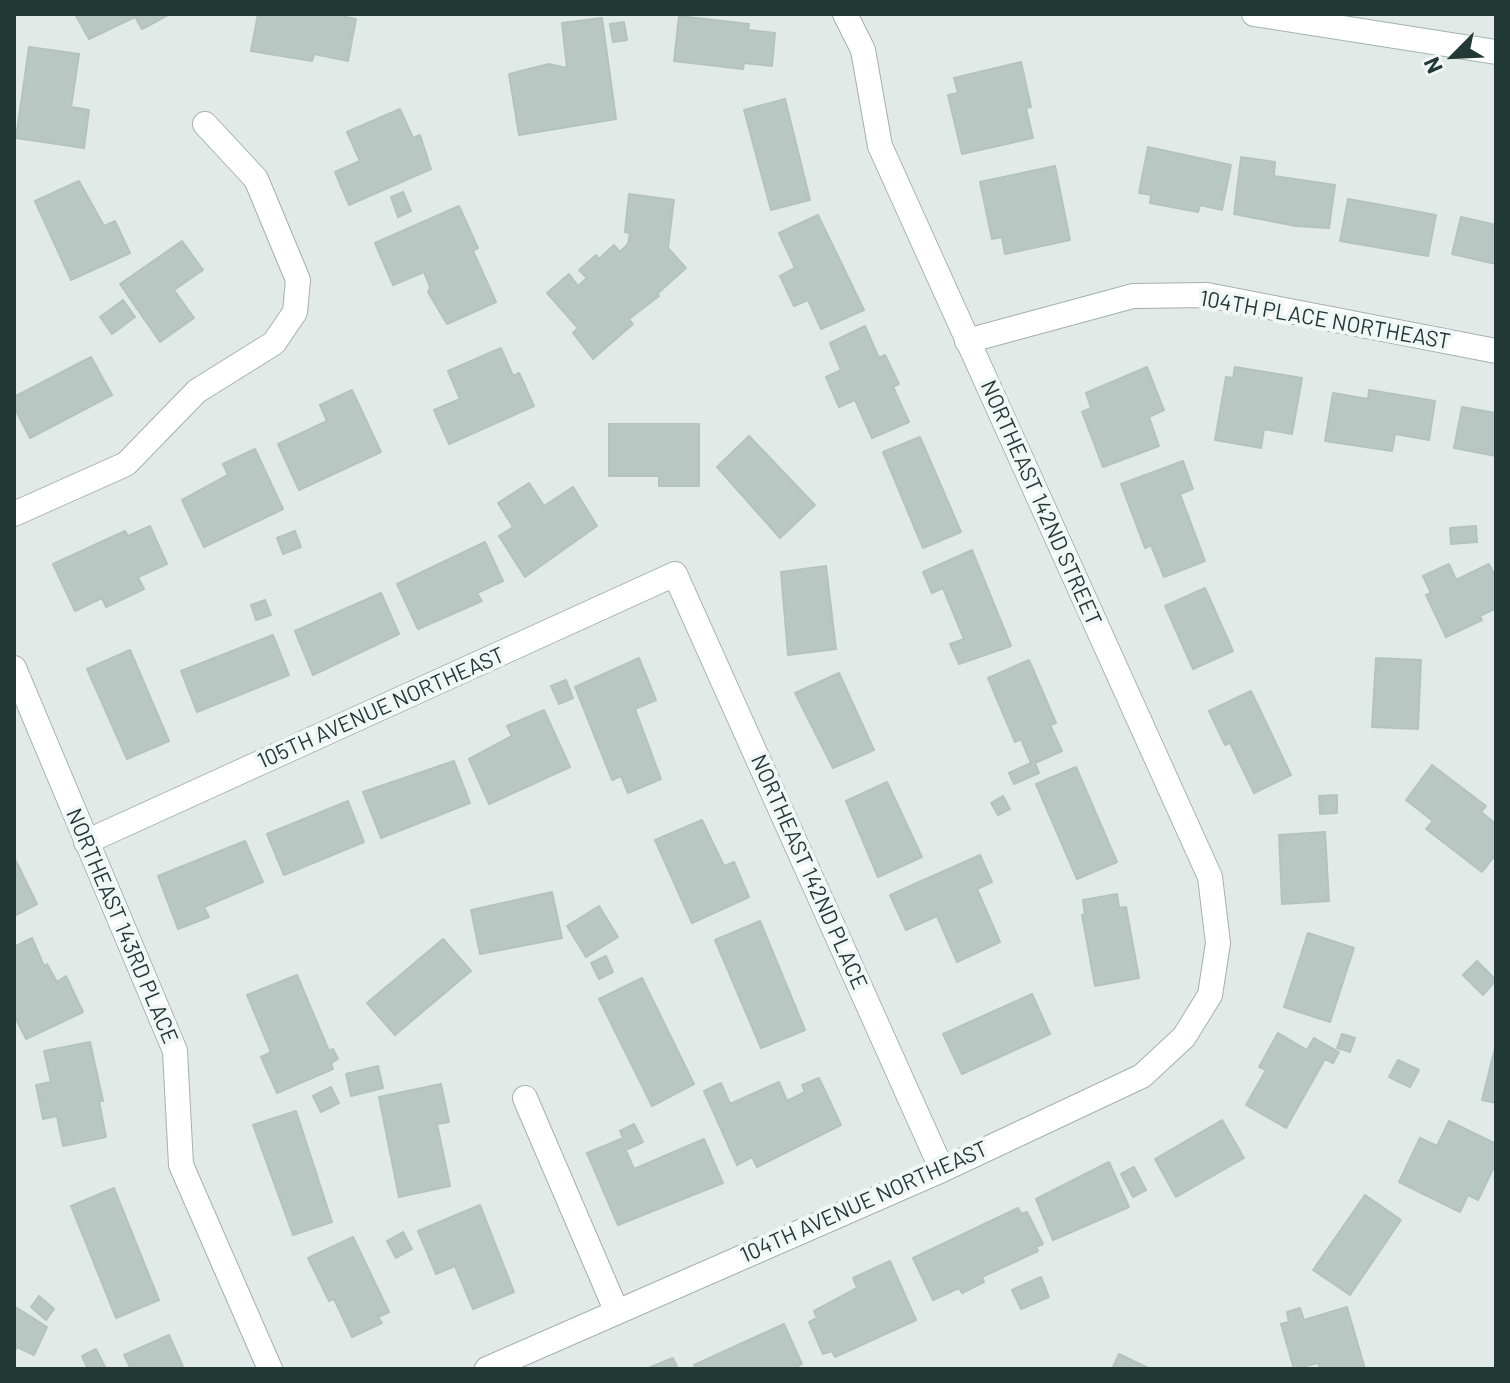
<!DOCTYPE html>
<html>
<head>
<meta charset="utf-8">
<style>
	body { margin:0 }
	#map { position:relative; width:1510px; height:1383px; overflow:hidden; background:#e1eae7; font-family:Barlow,sans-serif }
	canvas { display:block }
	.frame { position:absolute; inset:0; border:16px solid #233935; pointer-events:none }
	.north { position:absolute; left:1414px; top:16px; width:80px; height:80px; -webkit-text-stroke:6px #f1f7f4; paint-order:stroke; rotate:246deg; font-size:22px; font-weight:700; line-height:32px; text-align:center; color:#233935 }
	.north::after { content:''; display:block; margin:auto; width:28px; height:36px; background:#233935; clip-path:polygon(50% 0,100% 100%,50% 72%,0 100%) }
</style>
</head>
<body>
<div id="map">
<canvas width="1510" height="1383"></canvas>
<div class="frame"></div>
<div class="north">N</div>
</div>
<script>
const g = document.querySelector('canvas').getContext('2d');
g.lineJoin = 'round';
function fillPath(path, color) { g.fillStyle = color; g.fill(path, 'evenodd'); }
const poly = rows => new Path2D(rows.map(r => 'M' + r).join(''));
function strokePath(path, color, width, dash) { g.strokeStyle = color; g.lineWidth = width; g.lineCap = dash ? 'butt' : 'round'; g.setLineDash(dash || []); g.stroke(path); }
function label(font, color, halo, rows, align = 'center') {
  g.font = font + ' Barlow,sans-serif'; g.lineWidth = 8; g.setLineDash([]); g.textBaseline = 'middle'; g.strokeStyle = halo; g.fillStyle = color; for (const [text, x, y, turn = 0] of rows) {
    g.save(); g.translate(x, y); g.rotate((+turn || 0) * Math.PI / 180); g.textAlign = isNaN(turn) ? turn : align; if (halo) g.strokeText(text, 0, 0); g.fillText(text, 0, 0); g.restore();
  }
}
const building = poly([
	[75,14,170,14,142,29,135,17,89,39,75,14],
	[258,14,330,14,356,19,348,61,314,54,312,61,251,51,258,14],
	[679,16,749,24,748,30,775,33,772,66,744,63,743,69,674,61,679,16],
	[602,18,616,119,519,135,509,74,549,64,567,68,562,23,602,18],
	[624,22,627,40,613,42,610,24,624,22],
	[29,47,79,54,71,107,89,110,84,148,16,138,29,47],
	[1021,62,1031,107,1026,108,1033,138,962,154,948,95,958,93,954,78,1021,62],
	[785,99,810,200,771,210,744,110,785,99],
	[400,109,413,138,420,135,431,169,349,205,335,172,360,161,347,132,400,109],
	[1148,147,1231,165,1222,210,1200,205,1198,212,1150,203,1151,195,1139,193,1148,147],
	[1241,157,1275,162,1274,176,1335,185,1329,228,1296,226,1234,214,1241,157],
	[1055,166,1070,240,1005,254,1002,237,992,239,980,182,1055,166],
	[79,181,104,226,115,221,130,253,71,280,35,201,79,181],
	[403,192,411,211,398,217,391,197,403,192],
	[629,194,674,200,668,248,686,268,657,294,659,296,629,319,633,324,593,359,573,333,578,328,547,293,569,274,578,286,587,278,579,270,596,255,599,259,614,245,620,252,628,244,630,233,625,232,629,194],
	[1348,199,1436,215,1428,256,1340,241,1348,199],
	[459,206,478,248,473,251,496,302,447,324,428,292,430,287,424,272,393,285,375,243,459,206],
	[818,215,864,310,821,329,808,300,794,306,780,276,795,268,779,233,818,215],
	[1461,217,1496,225,1496,264,1452,254,1461,217],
	[182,241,203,270,174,290,194,318,160,342,120,284,182,241],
	[123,300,135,317,112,334,100,317,123,300],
	[865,326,879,358,885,355,899,384,893,387,909,422,872,438,855,400,839,407,826,377,841,370,830,343,865,326],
	[501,348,513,376,519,373,534,406,449,444,434,410,460,399,448,371,501,348],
	[91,357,112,395,30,438,14,407,14,397,91,357],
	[1147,367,1164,410,1149,417,1159,446,1103,467,1082,412,1091,408,1086,393,1147,367],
	[1235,367,1302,378,1292,434,1264,429,1261,448,1215,440,1226,377,1233,378,1235,367],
	[352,390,381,452,299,490,278,444,327,421,320,405,352,390],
	[1369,390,1435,401,1429,440,1395,434,1392,451,1325,441,1333,393,1368,399,1369,390],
	[1462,407,1496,413,1496,456,1454,448,1462,407],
	[609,424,699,424,699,486,659,486,659,476,609,476,609,424],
	[749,436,815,505,780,538,717,467,749,436],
	[920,437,961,532,923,548,883,452,920,437],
	[255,449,283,509,204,547,182,500,228,475,223,464,255,449],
	[1183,461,1193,489,1180,494,1205,561,1164,577,1151,545,1145,548,1121,484,1183,461],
	[529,483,544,506,573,487,597,526,525,577,499,536,513,527,498,503,529,483],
	[150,526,167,564,138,577,144,589,106,607,102,598,75,611,53,564,125,531,128,536,150,526],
	[1476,526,1477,542,1451,544,1450,528,1476,526],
	[295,531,301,547,283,554,277,538,295,531],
	[485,542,503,581,477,593,482,601,418,629,397,584,485,542],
	[972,550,1011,646,959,664,950,644,964,639,943,588,932,593,923,572,972,550],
	[1449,564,1456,580,1489,564,1496,578,1496,608,1480,616,1482,620,1446,637,1426,595,1431,593,1423,576,1449,564],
	[826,566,836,649,788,655,781,572,826,566],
	[1205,588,1233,651,1193,669,1165,606,1205,588],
	[381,593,399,634,313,675,295,631,381,593],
	[265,600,271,615,256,620,251,605,265,600],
	[273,635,289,675,197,712,181,671,273,635],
	[130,650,169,741,127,759,87,669,130,650],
	[639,658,656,700,635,709,661,779,628,793,621,776,612,780,575,687,639,658],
	[1376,658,1421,660,1418,729,1372,727,1376,658],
	[1029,660,1056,723,1050,725,1062,751,1035,763,1039,773,1014,784,1009,773,1031,763,1021,739,1015,742,988,678,1029,660],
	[839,673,874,750,833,768,795,693,839,673],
	[566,680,573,698,559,704,551,686,566,680],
	[1251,691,1291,775,1254,793,1230,743,1225,745,1209,711,1251,691],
	[544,710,570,767,489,804,469,759,512,736,507,726,544,710],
	[454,761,470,803,381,838,363,792,454,761],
	[1432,765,1486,806,1481,812,1496,824,1496,854,1482,872,1426,829,1433,821,1406,800,1432,765],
	[1076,767,1117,862,1077,879,1036,784,1076,767],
	[887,782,922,857,878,877,846,801,887,782],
	[1337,795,1337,813,1320,814,1319,796,1337,795],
	[1003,796,1010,809,998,815,991,803,1003,796],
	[348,801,364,842,284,875,267,834,348,801],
	[702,820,724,866,734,862,749,897,692,923,655,840,702,820],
	[1325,832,1329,901,1282,904,1279,835,1325,832],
	[245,841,263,882,204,907,209,917,178,929,158,876,245,841],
	[980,855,992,882,977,889,1000,942,957,962,937,916,906,930,890,895,980,855],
	[14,857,37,904,14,916,14,857],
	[552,892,562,938,480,954,471,910,552,892],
	[1117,894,1119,908,1126,907,1139,978,1095,986,1082,915,1085,914,1083,900,1117,894],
	[599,906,618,937,586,957,567,926,599,906],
	[760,921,805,1030,761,1048,715,940,760,921],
	[1308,933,1354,948,1330,1022,1284,1007,1308,933],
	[32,938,44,966,47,964,57,982,66,976,83,1012,26,1039,14,1015,14,947,32,938],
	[443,939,471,971,395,1035,367,1003,443,939],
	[606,956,613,972,599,979,591,963,606,956],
	[1477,961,1496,980,1483,995,1463,975,1477,961],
	[297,975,329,1051,333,1049,338,1059,331,1063,333,1069,277,1093,261,1057,271,1052,247,995,297,975],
	[642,978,694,1084,652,1106,599,999,642,978],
	[1032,994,1050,1034,962,1074,943,1034,1032,994],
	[1278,1033,1307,1050,1314,1038,1339,1052,1333,1063,1325,1059,1286,1128,1246,1105,1266,1070,1259,1067,1278,1033],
	[1342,1034,1355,1038,1350,1052,1337,1048,1342,1034],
	[90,1042,103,1101,99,1101,106,1137,63,1146,57,1116,43,1119,36,1085,51,1082,44,1051,90,1042],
	[1496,1044,1496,1103,1482,1100,1496,1044],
	[1398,1060,1419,1070,1410,1087,1389,1077,1398,1060],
	[378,1066,383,1088,351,1096,346,1074,378,1066],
	[819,1078,841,1125,757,1167,752,1157,737,1165,704,1091,721,1083,730,1104,779,1082,787,1101,805,1092,802,1085,819,1078],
	[441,1084,449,1122,437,1124,450,1186,399,1197,379,1097,441,1084],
	[331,1087,339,1103,321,1112,313,1096,331,1087],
	[296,1111,332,1222,293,1235,253,1125,296,1111],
	[1222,1120,1244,1158,1176,1197,1155,1159,1222,1120],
	[1449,1121,1496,1144,1496,1163,1478,1200,1468,1195,1460,1212,1399,1182,1420,1138,1437,1146,1449,1121],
	[634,1124,643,1142,628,1149,620,1131,634,1124],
	[621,1139,634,1169,704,1139,723,1183,618,1225,587,1153,621,1139],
	[1109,1162,1129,1207,1053,1240,1036,1199,1109,1162],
	[1134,1167,1146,1190,1133,1197,1121,1174,1134,1167],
	[114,1188,159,1300,116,1318,71,1206,114,1188],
	[1365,1195,1401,1220,1350,1295,1313,1270,1365,1195],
	[480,1205,514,1292,473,1309,455,1266,436,1274,418,1231,480,1205],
	[1018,1208,1021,1214,1027,1212,1043,1244,1036,1247,1038,1251,982,1277,984,1282,962,1293,959,1288,933,1300,913,1258,1018,1208],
	[403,1232,412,1249,396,1258,387,1241,403,1232],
	[353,1237,389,1312,378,1317,382,1323,352,1337,334,1299,329,1301,308,1258,353,1237],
	[890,1261,916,1320,835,1357,832,1351,823,1354,809,1322,817,1318,814,1311,857,1288,853,1278,890,1261],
	[1041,1277,1049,1297,1021,1309,1012,1290,1041,1277],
	[39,1296,54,1309,46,1320,31,1307,39,1296],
	[14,1306,47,1327,34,1355,17,1347,14,1353,14,1306],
	[1347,1307,1365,1369,1320,1369,1318,1363,1294,1369,1281,1324,1289,1322,1287,1312,1300,1308,1304,1320,1347,1307],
	[784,1324,802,1364,791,1369,696,1369,694,1365,784,1324],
	[169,1335,184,1369,131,1369,124,1355,169,1335],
	[96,1349,106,1369,88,1369,82,1356,96,1349],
	[1119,1354,1150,1369,1112,1369,1119,1354],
	[673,1358,678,1369,646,1369,673,1358]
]);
const street = poly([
	[967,341,1133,296,1207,295,1496,351],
	[14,514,126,464,197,391,274,343,295,312,298,280,256,179,205,124],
	[14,668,175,1051,181,1165,270,1369],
	[86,842,675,574,942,1170],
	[525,1098,616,1310],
	[487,1369,942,1170,1142,1076,1184,1037,1210,995,1218,943,1210,877,880,146,863,50,845,14]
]);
const secondary = poly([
	[1254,14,1496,52]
]);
const streetNames = [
	["104TH PLACE NORTHEAST",1325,320,10],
	["NORTHEAST 142ND STREET",1041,503,66],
	["105TH AVENUE NORTHEAST",381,708,-24],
	["NORTHEAST 142ND PLACE",809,872,66],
	["NORTHEAST 143RD PLACE",122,926,67],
	["104TH AVENUE NORTHEAST",864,1202,-24]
];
fillPath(building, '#b9c7c3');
strokePath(building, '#b4c3be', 2);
strokePath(street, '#a4b1ae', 26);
strokePath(secondary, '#a1b5af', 26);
strokePath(street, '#fff', 24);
strokePath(secondary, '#fff', 24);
label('22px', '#233935', '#f1f7f4', streetNames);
</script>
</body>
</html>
